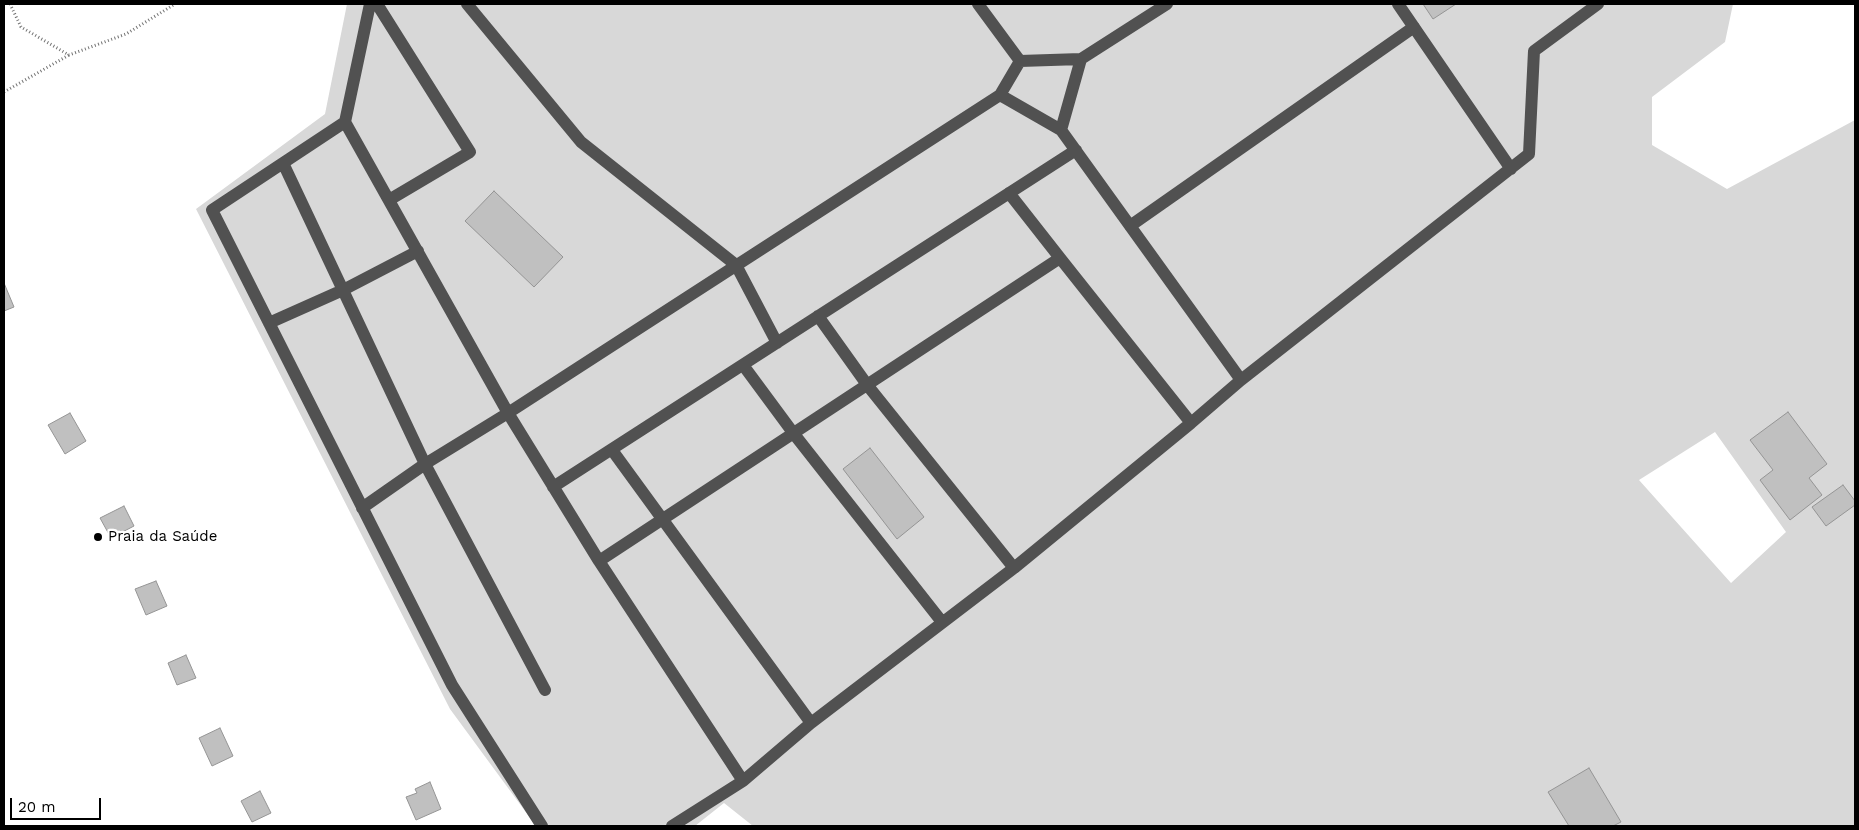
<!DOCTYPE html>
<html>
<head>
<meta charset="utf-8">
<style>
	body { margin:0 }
	#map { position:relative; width:1859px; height:830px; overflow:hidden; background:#fff; font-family:"Work Sans",sans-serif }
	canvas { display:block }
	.frame { position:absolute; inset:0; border:5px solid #000; pointer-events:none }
	.scale { position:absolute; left:10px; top:798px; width:91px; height:22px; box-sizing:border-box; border:2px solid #000; border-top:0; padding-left:6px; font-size:15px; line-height:18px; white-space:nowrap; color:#000; -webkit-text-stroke:4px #fff; paint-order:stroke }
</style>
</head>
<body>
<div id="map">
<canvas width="1859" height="830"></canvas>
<div class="frame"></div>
<div class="scale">20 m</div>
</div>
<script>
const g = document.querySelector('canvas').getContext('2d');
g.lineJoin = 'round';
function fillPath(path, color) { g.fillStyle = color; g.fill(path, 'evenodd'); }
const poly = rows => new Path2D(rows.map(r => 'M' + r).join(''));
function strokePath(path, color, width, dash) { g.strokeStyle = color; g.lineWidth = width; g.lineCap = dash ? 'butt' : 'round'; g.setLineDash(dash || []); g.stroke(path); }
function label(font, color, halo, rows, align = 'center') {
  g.font = font + ' "Work Sans",sans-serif'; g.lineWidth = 4.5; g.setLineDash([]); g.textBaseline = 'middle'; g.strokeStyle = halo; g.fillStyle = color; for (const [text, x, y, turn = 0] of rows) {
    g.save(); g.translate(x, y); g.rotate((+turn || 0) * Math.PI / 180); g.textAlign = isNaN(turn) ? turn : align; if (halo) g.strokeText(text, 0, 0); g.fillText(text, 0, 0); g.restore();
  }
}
const green = poly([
	[347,4,1733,4,1725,42,1652,97,1652,145,1727,189,1855,120,1855,826,753,826,724,803,695,826,536,826,450,709,196,209,325,114],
	[1715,432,1786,532,1731,583,1639,480]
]);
const building = poly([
	[1423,4,1456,4,1433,19,1423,4],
	[494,191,563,257,534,287,465,221,494,191],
	[4,283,14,307,4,311,4,283],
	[1788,412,1827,464,1809,478,1822,495,1790,520,1760,480,1773,470,1750,440,1788,412],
	[70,413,86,441,65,454,48,425,70,413],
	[870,448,924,517,897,539,843,469,870,448],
	[1843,485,1855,501,1855,505,1826,526,1812,507,1843,485],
	[124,506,134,526,111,538,100,518,124,506],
	[156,581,167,606,146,615,135,589,156,581],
	[186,655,196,678,177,685,168,663,186,655],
	[220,728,233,756,212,766,199,738,220,728],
	[1589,768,1621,822,1613,826,1569,826,1548,792,1589,768],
	[430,782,441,809,416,820,406,797,417,793,415,789,430,782],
	[260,791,271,813,252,822,241,801,260,791]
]);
const path = poly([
	[10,4,21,27,69,55,126,34,175,4],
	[4,92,69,55]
]);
const minor = poly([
	[370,4,345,122,212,210,452,685,542,826],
	[377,4,470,152,389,200],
	[467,4,581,142,736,265,777,343],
	[978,4,1020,61],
	[1398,4,1511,169],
	[1081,59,1061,130,1000,95,1020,61,1081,59],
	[1081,59,1167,4],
	[345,122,508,413,599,561,743,781],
	[1061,130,1241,380],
	[283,163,425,464,545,690],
	[1009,193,1060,258],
	[1130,226,1414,27],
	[818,316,868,386,1014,568],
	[269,323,343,290,418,251],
	[743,365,794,434,942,622],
	[612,450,811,723],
	[553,487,1076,150],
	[362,508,425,464,508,413,1000,95],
	[599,561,1060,258,1191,423],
	[672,826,743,781,811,723,1014,568,1191,423,1241,380,1529,154,1534,51,1598,4]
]);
const markers = [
	[98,537,5,"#000"]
];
const poiNames = [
	["Praia da Saúde",108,537]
];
fillPath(green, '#d8d8d8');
fillPath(building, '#c0c0c0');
strokePath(building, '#959595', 1);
strokePath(path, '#737373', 3, [1, 2.5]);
strokePath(minor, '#515151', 12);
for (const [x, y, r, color] of markers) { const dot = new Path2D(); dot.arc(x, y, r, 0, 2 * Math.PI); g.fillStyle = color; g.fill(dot); strokePath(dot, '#fff', 2); }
label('15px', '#000', '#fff', poiNames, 'left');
</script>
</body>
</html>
